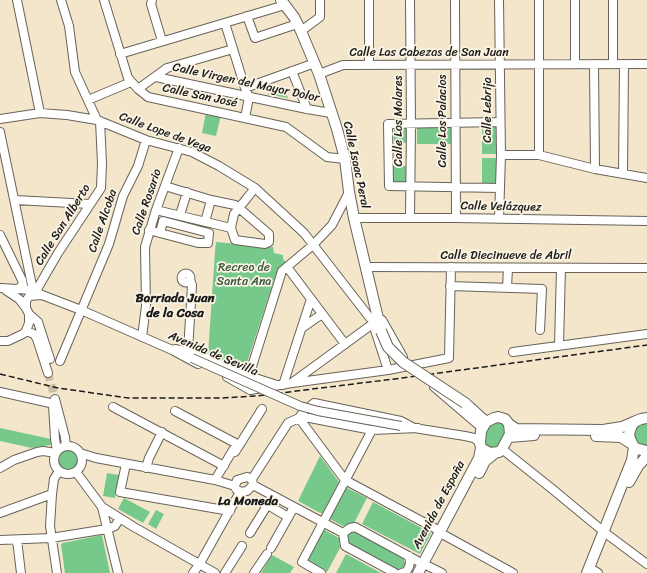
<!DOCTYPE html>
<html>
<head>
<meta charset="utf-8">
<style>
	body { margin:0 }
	canvas { display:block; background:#f4e6cb }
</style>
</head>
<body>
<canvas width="647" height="573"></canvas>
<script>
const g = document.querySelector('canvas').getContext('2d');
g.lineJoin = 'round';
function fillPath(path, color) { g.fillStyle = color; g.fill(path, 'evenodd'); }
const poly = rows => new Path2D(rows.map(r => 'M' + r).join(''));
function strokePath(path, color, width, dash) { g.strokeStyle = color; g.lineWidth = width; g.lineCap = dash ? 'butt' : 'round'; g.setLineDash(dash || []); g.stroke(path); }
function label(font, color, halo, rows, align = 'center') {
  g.font = font + ' Sriracha,sans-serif'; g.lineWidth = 3.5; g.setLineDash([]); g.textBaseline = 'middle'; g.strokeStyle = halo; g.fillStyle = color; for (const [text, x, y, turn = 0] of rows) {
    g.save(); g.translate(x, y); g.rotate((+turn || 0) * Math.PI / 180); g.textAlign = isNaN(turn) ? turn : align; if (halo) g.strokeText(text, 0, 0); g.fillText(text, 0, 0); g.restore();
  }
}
const green = poly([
	[284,88,288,98,267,94],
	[206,112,221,115,216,136,202,133],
	[451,126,451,144,417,144,417,127],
	[482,126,498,126,498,154,482,154],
	[394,127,408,127,408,143,394,143],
	[482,158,497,158,497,184,482,184],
	[393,166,407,166,406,183,393,183],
	[216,242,273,247,274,253,283,255,283,259,286,262,283,266,278,278,274,280,245,369,218,357,208,355,215,251],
	[497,421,503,423,507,432,497,448,492,449,485,445,484,438,490,424],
	[641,423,647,423,647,446,644,447,637,443,634,440,633,432,638,425],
	[0,428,51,439,53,442,50,445,32,448,0,441],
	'58 460a10 10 0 1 1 20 0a10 10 0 1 1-20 0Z',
	[320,456,339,482,322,514,298,501],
	[107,473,119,475,115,498,103,496],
	[345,487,367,498,354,523,343,526,328,518],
	[124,498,150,512,143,523,118,509],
	[373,502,431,533,420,554,362,524],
	[156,510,164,514,156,529,148,524],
	[323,529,339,538,340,548,327,572,306,560],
	[352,531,355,531,403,557,406,566,404,569,398,571,349,545,347,537,348,534],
	[102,535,110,573,65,573,61,544,63,543],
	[346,554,381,573,336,573],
	[272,555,294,567,290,573,261,573]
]);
const minorTunnel = poly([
	[48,373,55,399]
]);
const minor = poly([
	[17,0,40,113],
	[61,0,69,26,75,72,97,120],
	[104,0,128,78,138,89,148,97,286,127,327,157,345,159],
	[152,0,151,4,162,41],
	[455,0,456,218],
	[499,0,501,155,499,219],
	[613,0,613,64],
	[247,16,255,38,297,24],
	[225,23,245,88,249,97,245,118],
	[301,31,320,17,320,0],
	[120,54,285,5],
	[575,64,575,0],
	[594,64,595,169],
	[369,65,369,0],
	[292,71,307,109],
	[319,74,343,65,647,64],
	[156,77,307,109,331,113],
	[245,88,315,63],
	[138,89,167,68,233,49],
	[88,100,131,82],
	[0,119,40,113,67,115,97,120,146,140,192,152,219,166,255,188,304,233,370,318,382,320,403,357,403,362],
	[500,122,388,124,389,186,500,188],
	[0,132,33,290],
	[501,155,539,155,595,169,647,178],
	[539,155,539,0],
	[623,174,624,64],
	[165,186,211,200,235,205,239,208,269,234,269,242,265,244,235,240,231,228,234,214,239,208,255,188],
	[15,200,90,204],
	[156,210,231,228],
	[180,215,187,192],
	[354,218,456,218,647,221],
	[410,218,411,124,410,0],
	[205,222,211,200],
	[149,230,160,233,198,243,208,243,209,233,163,221,160,233],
	[0,235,22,280,23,285,19,288],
	[287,267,345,344],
	[365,267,647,268],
	'181.5 278a4.5 4.5 0 1 1 9 0a4.5 4.5 0 1 1-9 0Z',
	[450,286,542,289,540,330],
	[1,288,33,290,42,295,81,310,179,353],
	[507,288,508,268],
	[36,291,58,253,101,188,102,163,100,121],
	[26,308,26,301,29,296,41,295],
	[29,314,38,322,50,359],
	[378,320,374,327,388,370],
	[302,328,322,314],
	[26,331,34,334,37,339,48,373],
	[142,337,146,306,145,247,156,210,179,148],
	[0,341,8,341,23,334,26,331,29,323,29,314,26,308,19,299,4,289],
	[559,345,561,268],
	[175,349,196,353,249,376,277,385],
	[174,351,198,364],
	[188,351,192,285,190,280],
	[513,352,647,334],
	[60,361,109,244,123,196,138,166,146,140],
	[227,377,250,390,292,383,388,370,449,358,451,267],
	[293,382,378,320],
	[283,385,311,299],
	[434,387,482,428],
	[250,388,249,376,282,271,313,245,332,225,349,192],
	[0,392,50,403,53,405,55,439,57,451],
	[55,399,65,437,66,446],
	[113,407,224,466],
	[175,411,239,445],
	[299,418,345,480,440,531],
	[299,418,303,412,314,403,401,421,414,428],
	[414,428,465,436,474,438,480,443],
	'54 460a14 14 0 1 1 28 0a14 14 0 1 1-28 0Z',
	[502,449,551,488,603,531],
	[80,453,96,458,215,480,235,486],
	[126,464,120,492,230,511],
	[0,468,14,460,37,452,43,451,56,453],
	[146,468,149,458,162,432],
	[76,472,102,507,134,527,215,573],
	[247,477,252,479,253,485,247,491,240,492,236,489,235,486,237,480,247,477],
	[252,479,288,423,299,418,310,418,372,430,418,428],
	[215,480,233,450,235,452,262,409],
	[253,485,343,533],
	[268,505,288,517],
	[102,507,118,573],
	[0,513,52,494],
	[250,533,273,496],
	[343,533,350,528,355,527,423,564],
	[343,533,345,546,395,573],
	[444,535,513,573],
	[608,535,647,564],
	[0,540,51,538,107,529,115,526,120,518],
	[17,540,21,573],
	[271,548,294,507],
	[428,566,442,573],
	[595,571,598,573],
	[57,573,50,526,52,494,54,479,59,471],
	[193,573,199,565,240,492],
	[225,573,242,546],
	[254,573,267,554],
	[321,573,302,562,372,430],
	[402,573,406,572,409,567,410,562,409,556]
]);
const major = poly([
	[281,0,294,17,301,31,319,74,337,129,345,159,349,192,354,218,381,331],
	[465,403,486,422],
	[498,417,505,419,509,424,510,434,502,449,499,452,490,453,481,448,480,443,481,431,486,422,494,418,498,417],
	[647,418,641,419,636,421,632,425,629,434,630,439,634,447,638,449,647,451],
	[509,424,516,429,603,430,622,427,636,421],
	[596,436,621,437,632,444],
	[509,437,534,435],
	[479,473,485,461,495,453],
	[629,482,638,466,647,456],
	[418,573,479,458,481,448],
	[587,573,632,460,634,447]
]);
const rail = poly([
	[0,374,58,388,128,398,221,398,256,396,402,378,647,345]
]);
const minorBridge = poly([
	[192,358,300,406,318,411,401,426]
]);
const majorBridge = poly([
	[381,331,388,347,403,362,465,403]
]);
const streetNames = [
	["Calle Las Cabezas de San Juan",429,53],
	["Calle Virgen del Mayor Dolor",246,83,12],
	["Calle San José",200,96,12],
	["Calle Lebrija",488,110,-90],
	["Calle Los Molares",399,121,-90],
	["Calle Los Palacios",443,121,-90],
	["Calle Lope de Vega",165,133,20],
	["Calle Isaac Peral",356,165,78],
	["Calle Rosario",147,202,-71],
	["Calle Velázquez",501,207,1],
	["Calle Alcoba",103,221,-71],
	["Calle San Alberto",63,225,-58],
	["Calle Diecinueve de Abril",506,256],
	["Avenida de Sevilla",213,354,23],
	["Avenida de España",439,505,-62]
];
const parkNames = [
	["Recreo de",244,268],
	["Santa Ana",244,282]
];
const neighbourhoodNames = [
	["Barriada Juan",175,299],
	["de la Cosa",175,314],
	["La Moneda",248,502]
];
fillPath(green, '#77c98b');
strokePath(minorTunnel, '#c9bea8', 8, [8, 4]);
strokePath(minor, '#686359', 10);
strokePath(major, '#686359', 12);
strokePath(minor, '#fff', 8);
strokePath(major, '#fff', 10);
strokePath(rail, '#1c1c1c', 1.5, [6, 3]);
strokePath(minorBridge, '#686359', 10, []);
strokePath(majorBridge, '#686359', 12, []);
strokePath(minorBridge, '#fff', 8);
strokePath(majorBridge, '#fff', 10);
label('12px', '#1c1c1c', '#fcf5e5', streetNames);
label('12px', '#3c5943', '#fcf5e5', parkNames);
label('bold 13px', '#1c1c1c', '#fcf5e5', neighbourhoodNames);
</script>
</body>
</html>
